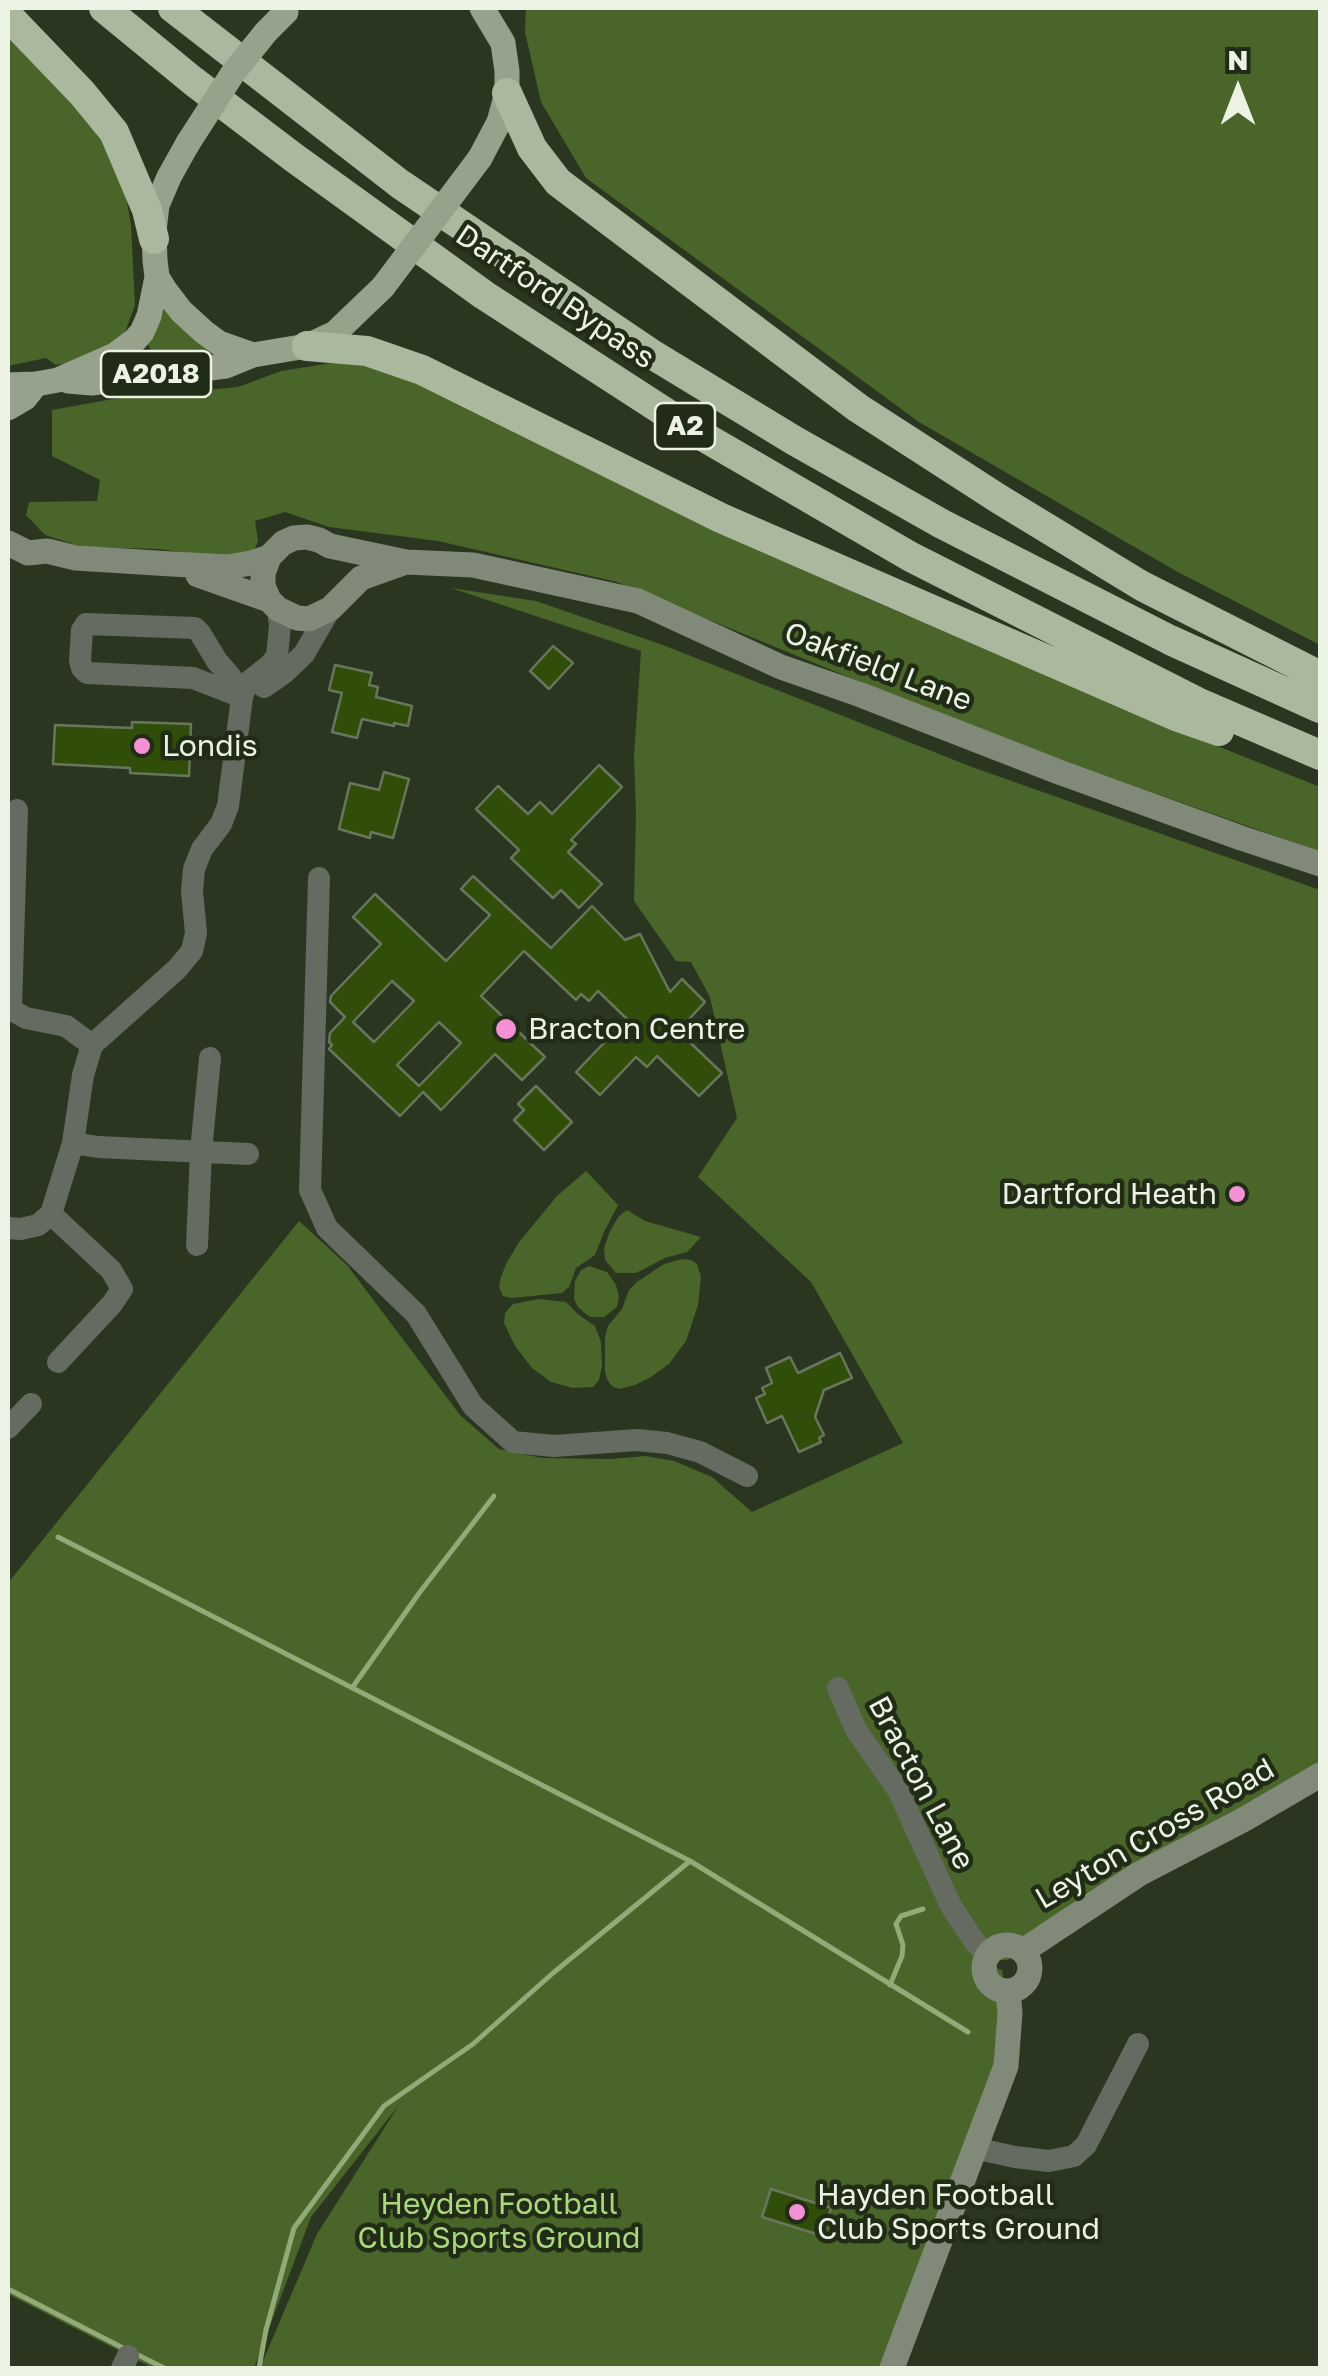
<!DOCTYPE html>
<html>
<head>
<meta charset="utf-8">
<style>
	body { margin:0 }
	#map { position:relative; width:1328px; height:2376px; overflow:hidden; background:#2b3620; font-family:"Golos Text",sans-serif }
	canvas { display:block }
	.frame { position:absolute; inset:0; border:10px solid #ecf3e5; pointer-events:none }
	.north { position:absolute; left:1188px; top:40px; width:100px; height:100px; -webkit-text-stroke:8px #212c17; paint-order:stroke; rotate:0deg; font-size:28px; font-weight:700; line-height:40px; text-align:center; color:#ecf3e5 }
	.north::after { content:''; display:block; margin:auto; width:35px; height:45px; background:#ecf3e5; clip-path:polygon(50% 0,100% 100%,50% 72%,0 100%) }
</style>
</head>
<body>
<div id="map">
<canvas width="1328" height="2376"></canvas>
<div class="frame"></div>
<div class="north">N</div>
</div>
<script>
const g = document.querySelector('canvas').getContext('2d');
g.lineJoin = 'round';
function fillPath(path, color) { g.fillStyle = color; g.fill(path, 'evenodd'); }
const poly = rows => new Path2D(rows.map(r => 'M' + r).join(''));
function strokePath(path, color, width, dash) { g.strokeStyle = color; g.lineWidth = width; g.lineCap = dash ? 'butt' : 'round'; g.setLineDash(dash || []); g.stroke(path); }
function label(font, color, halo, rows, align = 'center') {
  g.font = font + ' "Golos Text",sans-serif'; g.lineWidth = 9; g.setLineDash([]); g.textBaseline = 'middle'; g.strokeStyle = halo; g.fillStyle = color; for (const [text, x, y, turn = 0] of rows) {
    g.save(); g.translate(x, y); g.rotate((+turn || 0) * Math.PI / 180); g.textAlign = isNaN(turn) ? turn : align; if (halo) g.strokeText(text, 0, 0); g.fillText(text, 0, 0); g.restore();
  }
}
const green = poly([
	[526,8,1320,8,1320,645,1176,571,919,422,586,178,541,102,525,32],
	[8,34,109,132,124,185,131,225,135,305,123,338,75,362,56,365,46,358,8,366],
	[161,305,222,354,158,364,147,343],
	[345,361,386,367,868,599,1192,736,1320,787,1320,852,975,729,617,582,438,541,329,527,285,512,255,521,258,541,254,551,227,559,159,549,83,547,45,535,26,515,29,502,97,501,100,480,52,456,52,410,113,399,238,387,281,371],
	[451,588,536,601,663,645,972,767,1320,890,1320,1765,1024,1953,1007,1960,998,1960,996,1965,998,1969,1002,1970,1009,2013,1007,2049,891,2368,260,2368,317,2234,399,2105,311,2217,254,2368,153,2368,8,2294,8,1583,299,1221,347,1265,460,1415,499,1449,542,1458,611,1459,646,1456,674,1461,712,1477,752,1512,903,1443,811,1282,698,1177,737,1118,710,997,691,962,676,961,634,901,636,814,634,756,641,651],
	[586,1171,618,1205,604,1232,595,1255,576,1268,569,1287,562,1293,512,1298,503,1296,499,1287,501,1277,506,1264,519,1242,557,1196],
	[627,1210,645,1221,701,1237,687,1252,665,1258,636,1273,616,1273,605,1260,604,1248,610,1231,619,1216],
	[682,1259,691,1260,697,1264,701,1277,698,1305,686,1341,669,1364,651,1377,635,1385,619,1389,613,1387,608,1381,605,1373,605,1337,608,1326,622,1309,629,1290,637,1282,664,1264],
	[589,1266,607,1272,616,1285,619,1297,617,1307,604,1317,591,1317,587,1315,578,1307,574,1299,575,1281,581,1270],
	[539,1299,566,1302,579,1315,595,1326,601,1342,602,1366,599,1380,593,1387,573,1388,551,1382,532,1368,515,1346,504,1323,505,1313,513,1304]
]);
const stream = poly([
	[58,1537,690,1861],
	[352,1688,420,1592,494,1496],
	[890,1985,902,1956,903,1945,896,1924,901,1916,923,1909],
	[8,2289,125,2349],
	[138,2355,164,2368],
	[259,2368,266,2330,294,2228,384,2106,473,2044,553,1973,690,1861,968,2032]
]);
const building = poly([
	[553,646,573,663,549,689,530,671,553,646],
	[335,665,372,673,369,685,378,687,376,697,412,706,408,726,394,723,394,726,362,719,357,738,332,732,342,693,329,690,335,665],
	[132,722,191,724,189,776,130,773,130,768,53,764,55,725,132,728,132,722],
	[599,765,622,787,571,840,576,844,568,852,602,884,579,908,561,890,553,898,511,858,519,850,476,809,498,786,528,814,540,802,552,814,599,765],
	[384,772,409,779,393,838,371,832,370,838,339,829,350,783,379,790,384,772],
	[473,876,551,948,592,906,625,940,640,934,670,992,682,979,705,1002,678,1031,722,1073,699,1096,657,1056,647,1067,636,1057,600,1095,576,1072,627,1019,598,991,589,1001,581,994,576,1000,524,951,481,996,545,1057,522,1080,495,1054,441,1110,423,1092,400,1116,329,1049,332,1045,329,1042,330,1033,345,1017,330,1002,331,996,381,944,353,917,375,894,446,961,490,915,461,889,473,876],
	[392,981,414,1001,374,1042,353,1022,392,981],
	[439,1022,461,1043,419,1086,397,1065,439,1022],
	[536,1086,572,1122,544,1150,514,1120,524,1110,518,1104,536,1086],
	[840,1353,852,1378,824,1390,815,1417,824,1435,819,1438,821,1442,799,1452,782,1416,767,1423,756,1398,765,1394,762,1388,772,1383,766,1368,790,1357,798,1373,840,1353],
	[771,2189,831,2208,823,2236,762,2217,771,2189]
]);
const street = poly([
	[86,624,195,628,200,633,217,661,230,676,242,697,193,678,87,673,82,668,80,661,82,630,86,624],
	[264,687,284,673,304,654,330,609],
	[319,878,310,1190,327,1228,416,1314,473,1406,513,1442,554,1446,637,1440,667,1443,700,1452,747,1476],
	[8,1008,26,1018,66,1026,92,1045],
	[11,1008,17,810],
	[73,1143,98,1147,248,1154],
	[51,1214,111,1270,122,1289,112,1304,58,1362],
	[8,1228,21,1229,38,1225,51,1214,73,1143,83,1075,92,1045,177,969,192,951,196,933,192,891,194,869,202,849,221,824,228,806,242,697,247,683,270,665,277,656,280,626,278,609],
	[197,1245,201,1151,210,1058],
	[8,1428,31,1404],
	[838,1688,856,1730,898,1790,951,1906,974,1941,986,1954],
	[974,2148,1015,2157,1049,2161,1074,2156,1086,2145,1138,2044],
	[122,2368,128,2356]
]);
const secondary = poly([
	[8,543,28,553,47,551,76,558,172,564,228,567,251,563,269,557],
	[406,562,361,578,330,609,309,619,297,618,278,609,269,600,263,586,263,573,269,557,283,543,294,538,307,537,319,540,330,546,406,562,473,565,638,601,781,667,861,695,1059,772,1241,838,1320,864],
	[198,575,269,600],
	'984 1968a23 23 0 1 1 46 0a23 23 0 1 1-46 0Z',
	[1023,1951,1139,1874,1243,1820,1320,1775],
	[892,2368,1006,2066,1010,2013,1008,1992]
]);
const primary = poly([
	[188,143,169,177,157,205,154,231,155,260,157,277,165,290,181,311,204,332,219,343,253,355,307,346,335,333,383,287],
	[480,158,499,122,507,93,507,71,503,43,482,8],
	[68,381,92,383,226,366,253,355],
	[8,385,36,384,58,380,115,355,135,340,142,332,149,316,157,277],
	[8,408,25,398,36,384]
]);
const highway = poly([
	[104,8,193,81,293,157,484,295,694,431,911,557,1197,702,1320,755],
	[173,8,400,184,650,353,795,441,942,524,1170,640,1320,708],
	[8,16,82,93,114,132,147,210,154,239],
	[507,93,532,148,558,182,858,408,999,499,1142,586,1320,676],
	[307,346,367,351,422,370,721,518,1176,716,1219,731]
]);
const primaryBridge = poly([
	[188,143,233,73,266,32,286,12],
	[383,287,480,158]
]);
const markers = [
	[142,746,10,"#f491d4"],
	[506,1029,12,"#f491d4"],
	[1237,1194,10,"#f491d4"],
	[797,2212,10,"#f491d4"]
];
const shields = [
	[156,374,110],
	[685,426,60]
];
const shieldNames = [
	["A2018",156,374],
	["A2",685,426]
];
const streetNames = [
	["Dartford Bypass",555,297,34],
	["Oakfield Lane",878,667,21],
	["Bracton Lane",921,1783,62],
	["Leyton Cross Road",1155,1834,-30]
];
const poiNames = [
	["Londis",162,746],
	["Bracton Centre",528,1029],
	["Dartford Heath",1217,1194,"right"],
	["Hayden Football",817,2195],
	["Club Sports Ground",817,2229]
];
const parkNames = [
	["Heyden Football",499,2204],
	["Club Sports Ground",499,2238]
];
fillPath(green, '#49652a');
strokePath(stream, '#92a978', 5);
fillPath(building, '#314d0a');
strokePath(building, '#69765e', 2.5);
strokePath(street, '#656b60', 22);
strokePath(secondary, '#818a79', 25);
strokePath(primary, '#97a28d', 25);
strokePath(highway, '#aab89e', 30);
strokePath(primaryBridge, '#97a28d', 25);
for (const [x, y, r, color] of markers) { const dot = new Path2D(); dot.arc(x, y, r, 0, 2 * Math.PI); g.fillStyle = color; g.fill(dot); strokePath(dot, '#212c17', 4); }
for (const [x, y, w] of shields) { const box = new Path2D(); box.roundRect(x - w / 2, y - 23, w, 46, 8); g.fillStyle = '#212c17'; g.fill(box); strokePath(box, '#ecf3e5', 2.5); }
label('bold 28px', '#ecf3e5', null, shieldNames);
label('30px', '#ecf3e5', '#212c17', streetNames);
label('30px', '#ecf3e5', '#212c17', poiNames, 'left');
label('30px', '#abd77e', '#212c17', parkNames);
</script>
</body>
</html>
